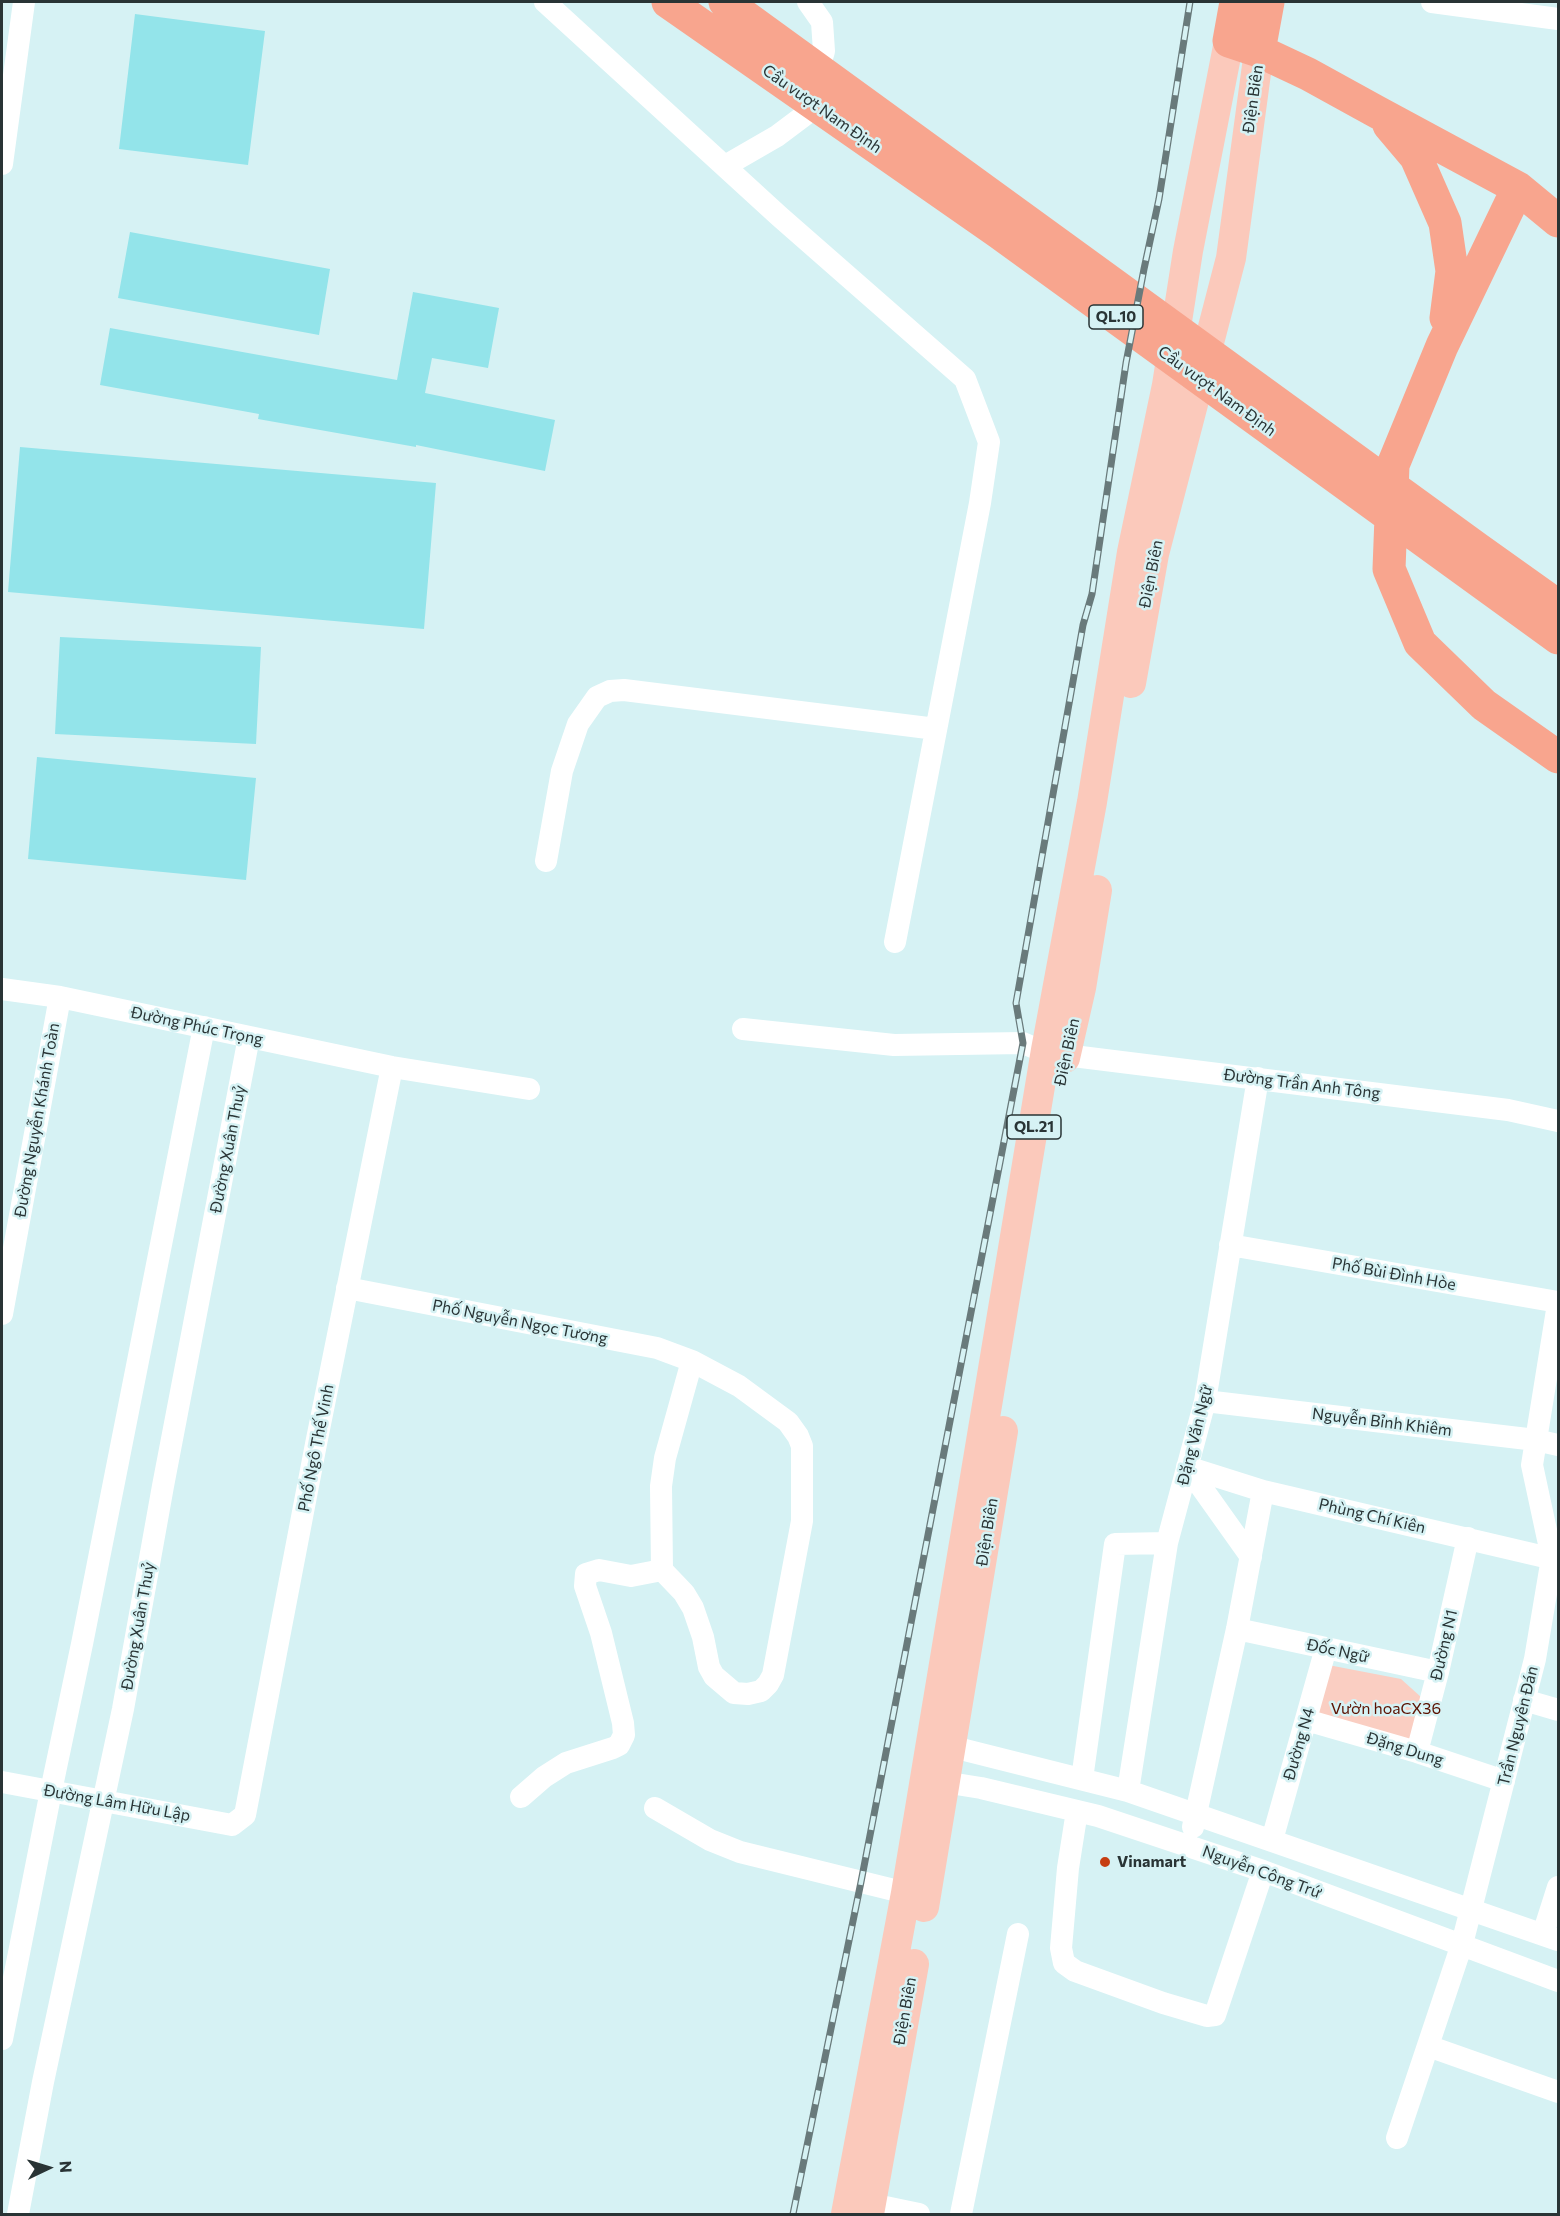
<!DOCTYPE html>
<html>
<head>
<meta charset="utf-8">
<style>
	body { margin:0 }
	#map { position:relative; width:1560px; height:2216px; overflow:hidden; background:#d6f2f4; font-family:Commissioner,sans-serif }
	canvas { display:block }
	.frame { position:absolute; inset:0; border:3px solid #293435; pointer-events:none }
	.north { position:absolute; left:18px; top:2138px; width:60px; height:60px; -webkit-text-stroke:4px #d6f2f4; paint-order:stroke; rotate:86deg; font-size:16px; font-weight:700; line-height:24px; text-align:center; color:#293435 }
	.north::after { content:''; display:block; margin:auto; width:21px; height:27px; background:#293435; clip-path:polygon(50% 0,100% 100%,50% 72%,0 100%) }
</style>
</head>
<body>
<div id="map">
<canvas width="1560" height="2216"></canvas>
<div class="frame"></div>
<div class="north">N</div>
</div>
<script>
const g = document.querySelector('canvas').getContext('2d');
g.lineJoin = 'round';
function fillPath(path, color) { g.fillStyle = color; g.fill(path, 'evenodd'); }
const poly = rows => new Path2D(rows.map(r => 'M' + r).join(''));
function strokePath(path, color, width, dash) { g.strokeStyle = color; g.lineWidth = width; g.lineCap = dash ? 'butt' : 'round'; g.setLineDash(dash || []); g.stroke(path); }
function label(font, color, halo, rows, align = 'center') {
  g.font = font + ' Commissioner,sans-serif'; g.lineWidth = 5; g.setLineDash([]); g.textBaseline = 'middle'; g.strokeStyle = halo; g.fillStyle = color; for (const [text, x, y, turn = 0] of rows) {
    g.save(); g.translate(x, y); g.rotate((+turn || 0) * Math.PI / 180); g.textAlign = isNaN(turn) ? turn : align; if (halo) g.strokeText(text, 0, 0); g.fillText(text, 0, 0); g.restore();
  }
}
const green = poly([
	[1323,1664,1401,1679,1421,1697,1417,1752,1306,1720]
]);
const building = poly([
	[135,14,265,31,248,165,119,149],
	[130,232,330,269,319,335,118,298],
	[413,292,499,308,488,368,432,358,425,393,555,420,545,471,416,445,416,447,258,419,259,414,100,385,110,328,397,380],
	[20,447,436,483,424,629,8,592],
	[60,637,261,647,256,744,55,734],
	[37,757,256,778,246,880,28,859]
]);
const minor = poly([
	[545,2,779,216,965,379,989,442,980,503,895,942],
	[1432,2,1558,19],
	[2,164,24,2],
	[725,166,777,136,805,115,824,51,822,22,808,2],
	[546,861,562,771,578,724,597,697,610,691,624,690,936,729],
	[2,989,60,997,392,1067,529,1089],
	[743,1029,894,1045,1023,1043,1037,1049,1065,1055,1508,1110,1558,1121],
	[1230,1245,1558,1302],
	[347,1288,657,1348,692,1361,739,1386,788,1422,798,1436,802,1446,802,1521,773,1675,768,1684,761,1691,748,1694,734,1693,714,1676,709,1667,703,1637,693,1608,684,1593,662,1570,661,1486,665,1458,692,1361],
	[2,1314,60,997],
	[1205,1401,1536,1440,1558,1445],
	[1187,1467,1263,1491,1558,1560],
	[1187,1467,1251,1557],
	[1237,1629,1438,1672],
	[1524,1700,1558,1710],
	[1306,1720,1417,1752,1504,1781],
	[937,1743,1128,1791,1558,1940],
	[1417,1752,1438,1672,1468,1538],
	[1082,1779,1115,1544,1167,1543],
	[931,1780,981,1788,1098,1816,1263,1871,1558,1981],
	[2,1782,232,1825,245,1815,316,1444,392,1067],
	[1128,1791,1167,1543,1205,1401,1258,1078],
	[521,1797,544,1777,566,1763,613,1748,619,1745,624,1735,623,1723,601,1633,585,1586,586,1574,599,1570,631,1576,662,1570],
	[655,1808,710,1840,740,1852,906,1893],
	[1077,1811,1068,1868,1061,1948,1064,1963,1075,1971,1163,2003,1207,2016,1215,2015,1263,1871],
	[1193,1827,1237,1629,1263,1491],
	[1272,1840,1326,1648],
	[1543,1934,1558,1887],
	[2,2039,51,1791,82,1644,204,1027],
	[1428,2046,1558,2092],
	[1397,2138,1462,1944,1535,1659,1552,1558,1532,1465,1558,1304],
	[871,2204,919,2214],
	[18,2214,43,2082,123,1709,163,1486,249,1037],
	[961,2214,1018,1934]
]);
const major = poly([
	[1131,683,1154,554,1231,258,1259,51],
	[1065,1058,1081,988,1097,890],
	[924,1907,1003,1431],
	[846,2214,906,1893,1046,1050,1092,802,1132,552,1167,385,1188,251,1229,41],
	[869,2214,914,1964]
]);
const highway = poly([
	[668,2,998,232,1558,638],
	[725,2,1478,549,1558,606],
	[1236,2,1229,41,1259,51,1308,74,1377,112,1518,188,1558,221],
	[1259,51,1268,2],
	[1389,125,1416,157,1445,223,1452,271,1446,318],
	[1518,188,1442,346,1393,465,1389,569,1420,643,1484,705,1558,757]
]);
const rail = poly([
	[793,2214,861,1882,1023,1043,1016,1003,1083,625,1092,594,1126,363,1144,269,1159,199,1190,2]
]);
const markers = [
	[1105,1862,6,"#c63e12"]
];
const shields = [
	[1116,317,54],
	[1034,1127,54]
];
const shieldNames = [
	["QL.10",1116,317],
	["QL.21",1034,1127]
];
const streetNames = [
	["Điện Biên",1253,99,-82],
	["Cầu vượt Nam Định",822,109,35],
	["Cầu vượt Nam Định",1217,391,36],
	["Điện Biên",1151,574,-79],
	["Đường Phúc Trọng",197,1026,12],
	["Điện Biên",1067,1052,-78],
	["Đường Trần Anh Tông",1302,1084,7],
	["Đường Nguyễn Khánh Toàn",37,1120,-80],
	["Đường Xuân Thuỷ",228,1149,-79],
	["Phố Bùi Đình Hòe",1394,1274,10],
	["Phố Nguyễn Ngọc Tương",520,1322,11],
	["Nguyễn Bỉnh Khiêm",1382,1422,7],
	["Đặng Văn Ngữ",1195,1435,-76],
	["Phố Ngô Thế Vinh",316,1448,-79],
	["Phùng Chí Kiên",1372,1516,13],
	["Điện Biên",987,1532,-81],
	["Đường Xuân Thuỷ",138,1626,-80],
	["Đường N1",1444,1645,-77],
	["Đốc Ngữ",1338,1651,12],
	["Trần Nguyên Đán",1518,1726,-76],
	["Đường N4",1299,1744,-74],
	["Đặng Dung",1405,1749,17],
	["Đường Lâm Hữu Lập",117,1803,10],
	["Nguyễn Công Trứ",1262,1872,20],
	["Điện Biên",905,2011,-80]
];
const parkNames = [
	["Vườn hoaCX36",1386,1709]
];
const poiNames = [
	["Vinamart",1117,1862]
];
fillPath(green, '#facec2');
fillPath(building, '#93e4ea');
strokePath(minor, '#fff', 22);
strokePath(major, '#fbc9bb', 30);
strokePath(highway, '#f8a58e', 33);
strokePath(rail, '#697a7b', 7);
strokePath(rail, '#d6f2f4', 4.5, [14]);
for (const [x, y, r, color] of markers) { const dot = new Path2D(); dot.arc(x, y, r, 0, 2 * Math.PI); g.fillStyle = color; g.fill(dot); strokePath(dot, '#d6f2f4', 2); }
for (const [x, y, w] of shields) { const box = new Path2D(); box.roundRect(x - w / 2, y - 12, w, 24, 4.5); g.fillStyle = '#d6f2f4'; g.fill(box); strokePath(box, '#293435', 1.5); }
label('bold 15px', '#293435', null, shieldNames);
label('16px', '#293435', '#d6f2f4', streetNames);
label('16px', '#5b1100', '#d6f2f4', parkNames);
label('bold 16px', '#293435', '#d6f2f4', poiNames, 'left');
</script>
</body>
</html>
